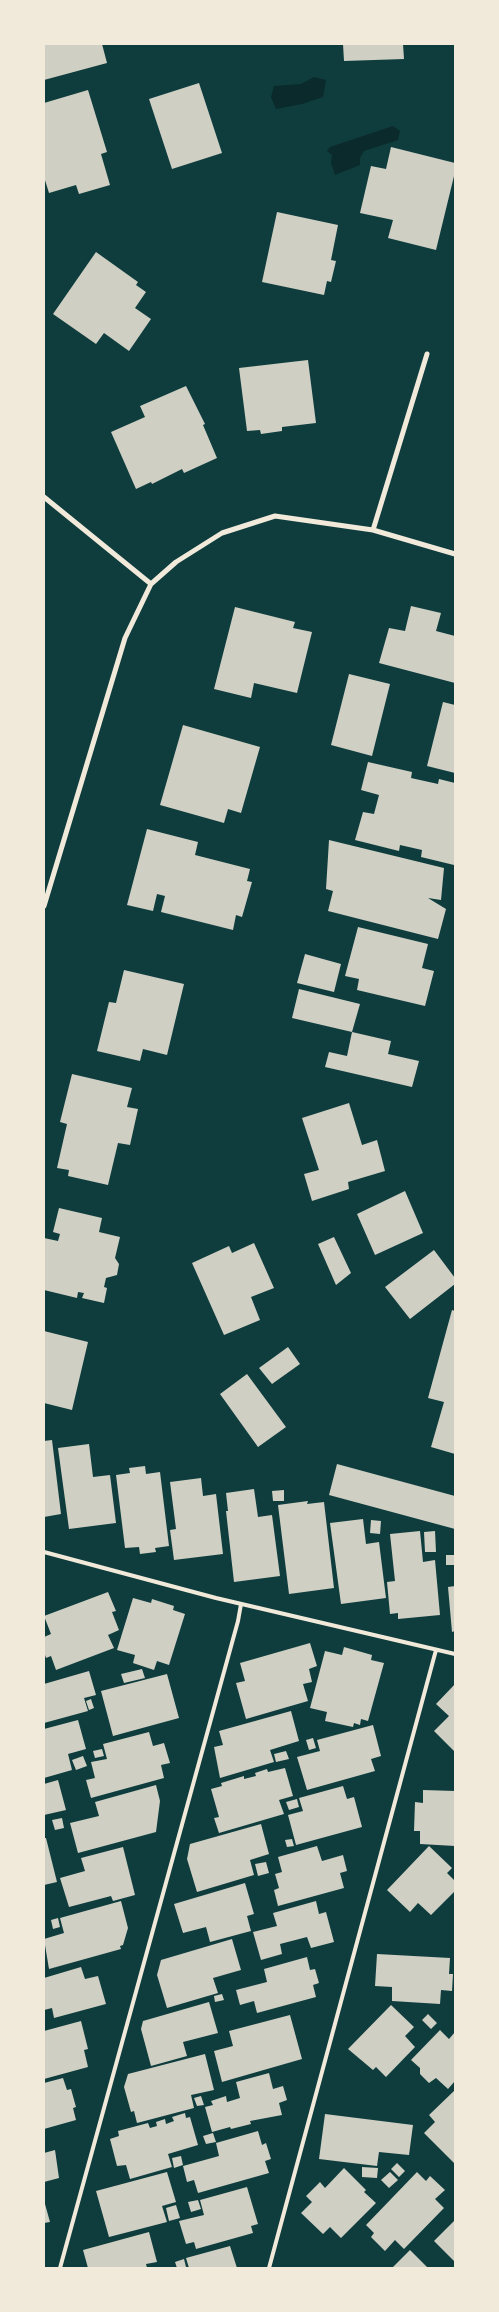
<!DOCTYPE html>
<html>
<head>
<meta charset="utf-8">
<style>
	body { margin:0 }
	#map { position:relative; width:499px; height:2312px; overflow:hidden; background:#0f3d3e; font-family:"DM Sans",sans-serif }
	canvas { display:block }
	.frame { position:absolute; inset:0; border:45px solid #f1e9da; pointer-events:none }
</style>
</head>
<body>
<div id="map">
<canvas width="499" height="2312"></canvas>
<div class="frame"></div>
</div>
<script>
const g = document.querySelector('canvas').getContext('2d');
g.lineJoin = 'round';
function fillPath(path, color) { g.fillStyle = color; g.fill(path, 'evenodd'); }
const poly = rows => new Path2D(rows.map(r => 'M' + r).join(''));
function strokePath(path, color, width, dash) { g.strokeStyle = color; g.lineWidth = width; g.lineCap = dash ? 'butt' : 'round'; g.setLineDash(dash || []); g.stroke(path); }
const water = poly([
	[314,77,326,80,323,97,302,104,276,109,271,97,274,86,301,84],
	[393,126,400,131,398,140,364,151,360,158,360,165,335,175,331,163,332,155,327,151,330,147]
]);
const building = poly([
	[44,44,102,44,107,63,44,80],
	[343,44,403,44,404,59,344,61],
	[199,83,222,153,172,169,149,99],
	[88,90,107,152,101,154,110,185,79,194,76,185,49,193,44,177,44,103],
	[391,147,455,163,455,172,436,250,388,238,393,220,360,213,371,166,386,169],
	[277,212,338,225,331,260,336,261,331,282,327,281,324,295,262,282],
	[96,252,138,282,136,285,146,292,135,308,151,319,129,351,104,333,96,344,53,314],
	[308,360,316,423,282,427,282,431,261,434,260,430,247,431,239,368],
	[186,386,205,424,203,425,217,458,184,473,182,469,152,484,151,482,136,489,111,432,145,417,140,406],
	[411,606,441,613,436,631,455,636,455,683,379,663,389,628,405,631],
	[235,607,295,622,293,628,312,632,297,693,254,683,251,698,214,689],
	[349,674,390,684,372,756,331,745],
	[443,702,455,705,455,773,427,766],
	[183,725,260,747,241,813,228,809,224,823,160,805],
	[368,762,412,772,411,778,438,784,439,779,455,783,454,865,421,857,422,850,400,845,399,851,355,840,363,812,374,814,379,795,361,790],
	[147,829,198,842,195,855,250,869,247,881,252,882,242,917,236,915,233,930,161,912,165,896,157,894,153,911,127,905],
	[329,840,444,868,441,900,428,898,446,909,438,939,328,911,333,891,326,889],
	[358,927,428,944,422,968,434,971,425,1006,357,990,359,979,345,976],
	[305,954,341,964,334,992,297,983],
	[124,970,184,984,167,1055,143,1049,140,1061,97,1051,109,1002,116,1003],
	[299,989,360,1004,352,1032,292,1018],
	[352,1032,391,1041,388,1054,419,1061,412,1087,325,1067,329,1052,347,1056],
	[72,1074,132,1088,127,1107,138,1109,130,1145,118,1143,108,1185,68,1176,69,1170,57,1168,67,1124,60,1122],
	[349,1103,362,1145,377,1140,385,1171,348,1182,349,1189,312,1201,304,1174,319,1170,302,1118],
	[405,1191,423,1233,375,1255,357,1214],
	[59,1208,102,1218,99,1232,120,1237,115,1258,119,1264,117,1275,106,1278,104,1287,107,1288,104,1303,82,1298,84,1293,78,1292,77,1298,44,1290,44,1238,58,1241,60,1234,53,1232],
	[334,1237,351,1273,336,1285,318,1244],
	[254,1243,274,1288,251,1297,260,1320,224,1335,192,1263,229,1246,232,1253],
	[434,1250,455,1278,455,1284,410,1319,385,1287],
	[452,1310,455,1311,455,1454,431,1447,444,1402,428,1398],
	[44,1331,88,1342,72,1410,44,1403],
	[288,1347,300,1364,272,1384,259,1368],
	[247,1374,286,1427,258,1447,220,1394],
	[52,1440,61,1514,44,1517,44,1441],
	[89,1444,93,1477,110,1475,116,1523,69,1529,58,1448],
	[337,1464,455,1496,455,1529,329,1495],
	[145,1466,146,1474,160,1472,169,1546,155,1548,156,1552,140,1554,139,1547,125,1548,116,1475,130,1473,129,1468],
	[201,1478,203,1496,216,1494,223,1554,174,1560,170,1530,176,1529,170,1482],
	[254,1489,258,1517,272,1515,280,1576,234,1582,226,1511,228,1511,226,1493],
	[284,1490,284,1501,273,1501,272,1491],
	[308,1501,307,1504,324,1502,334,1588,289,1594,278,1505],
	[363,1519,366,1544,379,1542,386,1598,341,1604,330,1523],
	[371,1520,381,1521,380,1534,370,1533],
	[420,1531,423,1562,435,1560,440,1615,398,1619,398,1613,390,1614,387,1582,395,1581,390,1534],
	[435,1531,436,1552,425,1552,424,1532],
	[446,1555,455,1555,455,1565,446,1565],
	[455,1586,455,1631,452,1632,448,1587],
	[108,1592,116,1611,112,1612,119,1630,108,1635,114,1648,56,1670,51,1656,46,1658,44,1652,44,1637,51,1634,44,1616],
	[133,1598,151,1603,152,1599,174,1606,173,1610,185,1614,169,1665,157,1661,154,1670,133,1663,135,1655,117,1650],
	[310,1643,317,1666,309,1669,312,1682,303,1684,308,1701,246,1719,236,1683,245,1681,240,1663],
	[344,1647,372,1655,371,1660,384,1663,368,1721,361,1719,360,1725,354,1723,353,1727,325,1721,327,1712,310,1708,325,1651,342,1655],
	[142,1669,145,1678,124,1683,121,1674],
	[89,1671,96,1695,84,1698,88,1711,44,1723,44,1684],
	[167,1674,179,1718,113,1736,101,1691],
	[455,1684,455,1752,434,1731,449,1716,436,1704],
	[91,1699,94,1708,89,1710,86,1701],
	[291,1711,299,1741,270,1750,274,1762,220,1778,214,1747,223,1745,219,1731],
	[78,1720,86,1749,68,1754,72,1770,44,1778,44,1729],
	[373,1725,381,1756,371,1759,375,1771,307,1790,297,1757,320,1751,317,1740],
	[149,1732,153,1746,164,1743,170,1763,161,1765,164,1778,91,1798,86,1780,95,1778,91,1762,107,1759,103,1744],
	[313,1738,316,1748,309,1750,306,1740],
	[102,1749,104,1756,95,1758,93,1751],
	[286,1751,289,1759,276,1762,274,1754],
	[83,1756,87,1766,76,1770,72,1760],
	[285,1768,293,1796,279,1800,284,1814,219,1833,214,1818,219,1817,211,1789,222,1786,221,1783,244,1776,244,1779,256,1776,255,1773,267,1769,268,1772],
	[58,1780,66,1810,44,1815,44,1784],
	[156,1785,160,1801,156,1832,78,1853,70,1823,99,1816,95,1802],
	[343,1786,347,1799,354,1797,362,1827,296,1845,288,1815,303,1811,299,1798],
	[423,1790,455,1791,455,1846,420,1844,420,1831,414,1831,415,1802,423,1803],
	[297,1799,299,1807,289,1810,286,1802],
	[62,1818,64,1828,55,1830,52,1820],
	[261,1824,269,1854,250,1860,254,1875,197,1892,187,1859,190,1844],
	[44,1838,46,1838,57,1882,44,1885],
	[292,1839,294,1846,287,1847,285,1840],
	[317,1846,322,1861,343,1855,347,1871,340,1873,344,1888,278,1906,274,1890,279,1888,275,1874,282,1872,278,1857],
	[429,1846,452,1868,447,1873,455,1881,455,1891,431,1915,418,1903,410,1912,387,1890],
	[123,1847,135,1895,113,1901,111,1896,69,1907,60,1878,85,1871,81,1858],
	[266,1862,269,1873,258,1876,255,1864],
	[245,1883,254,1914,247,1916,251,1931,210,1942,206,1927,183,1933,174,1904],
	[121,1901,128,1928,123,1945,120,1946,121,1949,49,1969,44,1939,64,1933,60,1918],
	[316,1901,319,1914,326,1912,334,1942,311,1948,307,1937,280,1944,282,1954,261,1960,253,1932,277,1926,273,1913],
	[58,1918,60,1927,53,1929,51,1920],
	[232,1939,241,1970,213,1978,218,1993,167,2008,157,1975,161,1960],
	[377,1954,450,1958,449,1974,453,1974,452,1991,441,1990,440,2004,392,2001,392,1987,375,1986],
	[307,1957,310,1970,315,1969,319,1983,313,1985,316,1997,257,2013,254,2001,240,2005,236,1990,267,1982,264,1969],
	[81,1967,85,1979,98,1976,106,2004,54,2018,52,2008,44,2010,44,1978],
	[222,1994,224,2000,215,2002,214,1996],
	[209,2002,218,2033,183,2042,187,2056,151,2066,141,2029,143,2021],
	[391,2005,414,2027,405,2036,415,2047,386,2077,376,2067,373,2070,348,2049],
	[428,2014,437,2023,431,2029,422,2020],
	[290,2015,302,2059,222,2082,214,2051,233,2046,229,2031],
	[81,2021,88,2049,84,2050,88,2067,44,2079,44,2031],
	[440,2030,449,2039,455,2032,455,2081,448,2089,436,2078,429,2083,420,2074,420,2068,411,2060],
	[205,2054,214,2090,191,2095,194,2108,137,2123,134,2111,131,2112,124,2087,128,2074],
	[269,2073,273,2089,283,2086,287,2100,279,2103,282,2115,250,2121,251,2124,231,2129,230,2127,212,2132,205,2107,213,2105,211,2101,226,2096,227,2102,240,2098,236,2082],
	[63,2078,67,2090,71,2089,76,2107,73,2108,76,2120,44,2129,44,2083],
	[455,2090,455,2162,454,2163,424,2133,435,2122,429,2115],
	[201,2096,204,2105,197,2106,194,2098],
	[185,2113,186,2118,190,2117,198,2145,168,2154,172,2167,130,2179,126,2165,117,2166,110,2139,119,2136,118,2131,148,2123,150,2128,157,2126,156,2122,165,2119,166,2124,174,2121,172,2117],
	[325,2114,413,2125,409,2155,379,2152,377,2166,319,2159],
	[258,2131,262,2145,266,2143,271,2159,265,2161,269,2173,198,2193,194,2180,187,2182,183,2166,219,2156,216,2143],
	[213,2133,216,2142,206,2144,203,2136],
	[55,2150,59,2178,44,2182,44,2153],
	[181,2156,183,2165,174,2168,172,2158],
	[397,2163,405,2171,399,2177,391,2169],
	[362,2167,378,2168,377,2178,362,2177],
	[344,2168,366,2190,364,2192,376,2203,341,2238,330,2227,323,2234,301,2213,312,2202,306,2196,320,2182,325,2188],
	[167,2172,176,2202,162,2206,167,2222,109,2237,96,2191],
	[390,2172,398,2180,389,2188,381,2180],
	[417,2172,426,2181,430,2176,445,2190,435,2199,444,2208,404,2249,395,2240,385,2251,371,2237,374,2233,366,2225],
	[247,2187,258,2224,251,2226,253,2233,196,2249,194,2242,186,2244,179,2221,204,2215,200,2200],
	[198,2200,201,2209,191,2212,188,2202],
	[45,2204,50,2222,44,2223,44,2205],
	[176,2205,180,2218,169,2221,166,2208],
	[455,2220,455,2262,434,2241],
	[149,2232,157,2262,146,2264,147,2268,88,2268,83,2250],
	[230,2246,237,2268,189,2268,186,2258],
	[410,2250,428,2268,392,2268],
	[184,2259,186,2267,177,2268,175,2262]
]);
const service = poly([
	[44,1552,216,1598,455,1654],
	[60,2268,238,1621,241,1604],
	[269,2268,436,1650]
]);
const minor = poly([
	[44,497,151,584],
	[373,530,427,354],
	[44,906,125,638,151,584,176,562,222,533,275,516,373,530,455,554]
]);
fillPath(water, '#0a2a2b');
fillPath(building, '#cfcfc3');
strokePath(service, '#f1e9da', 4);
strokePath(minor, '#f1e9da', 5);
</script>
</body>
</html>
